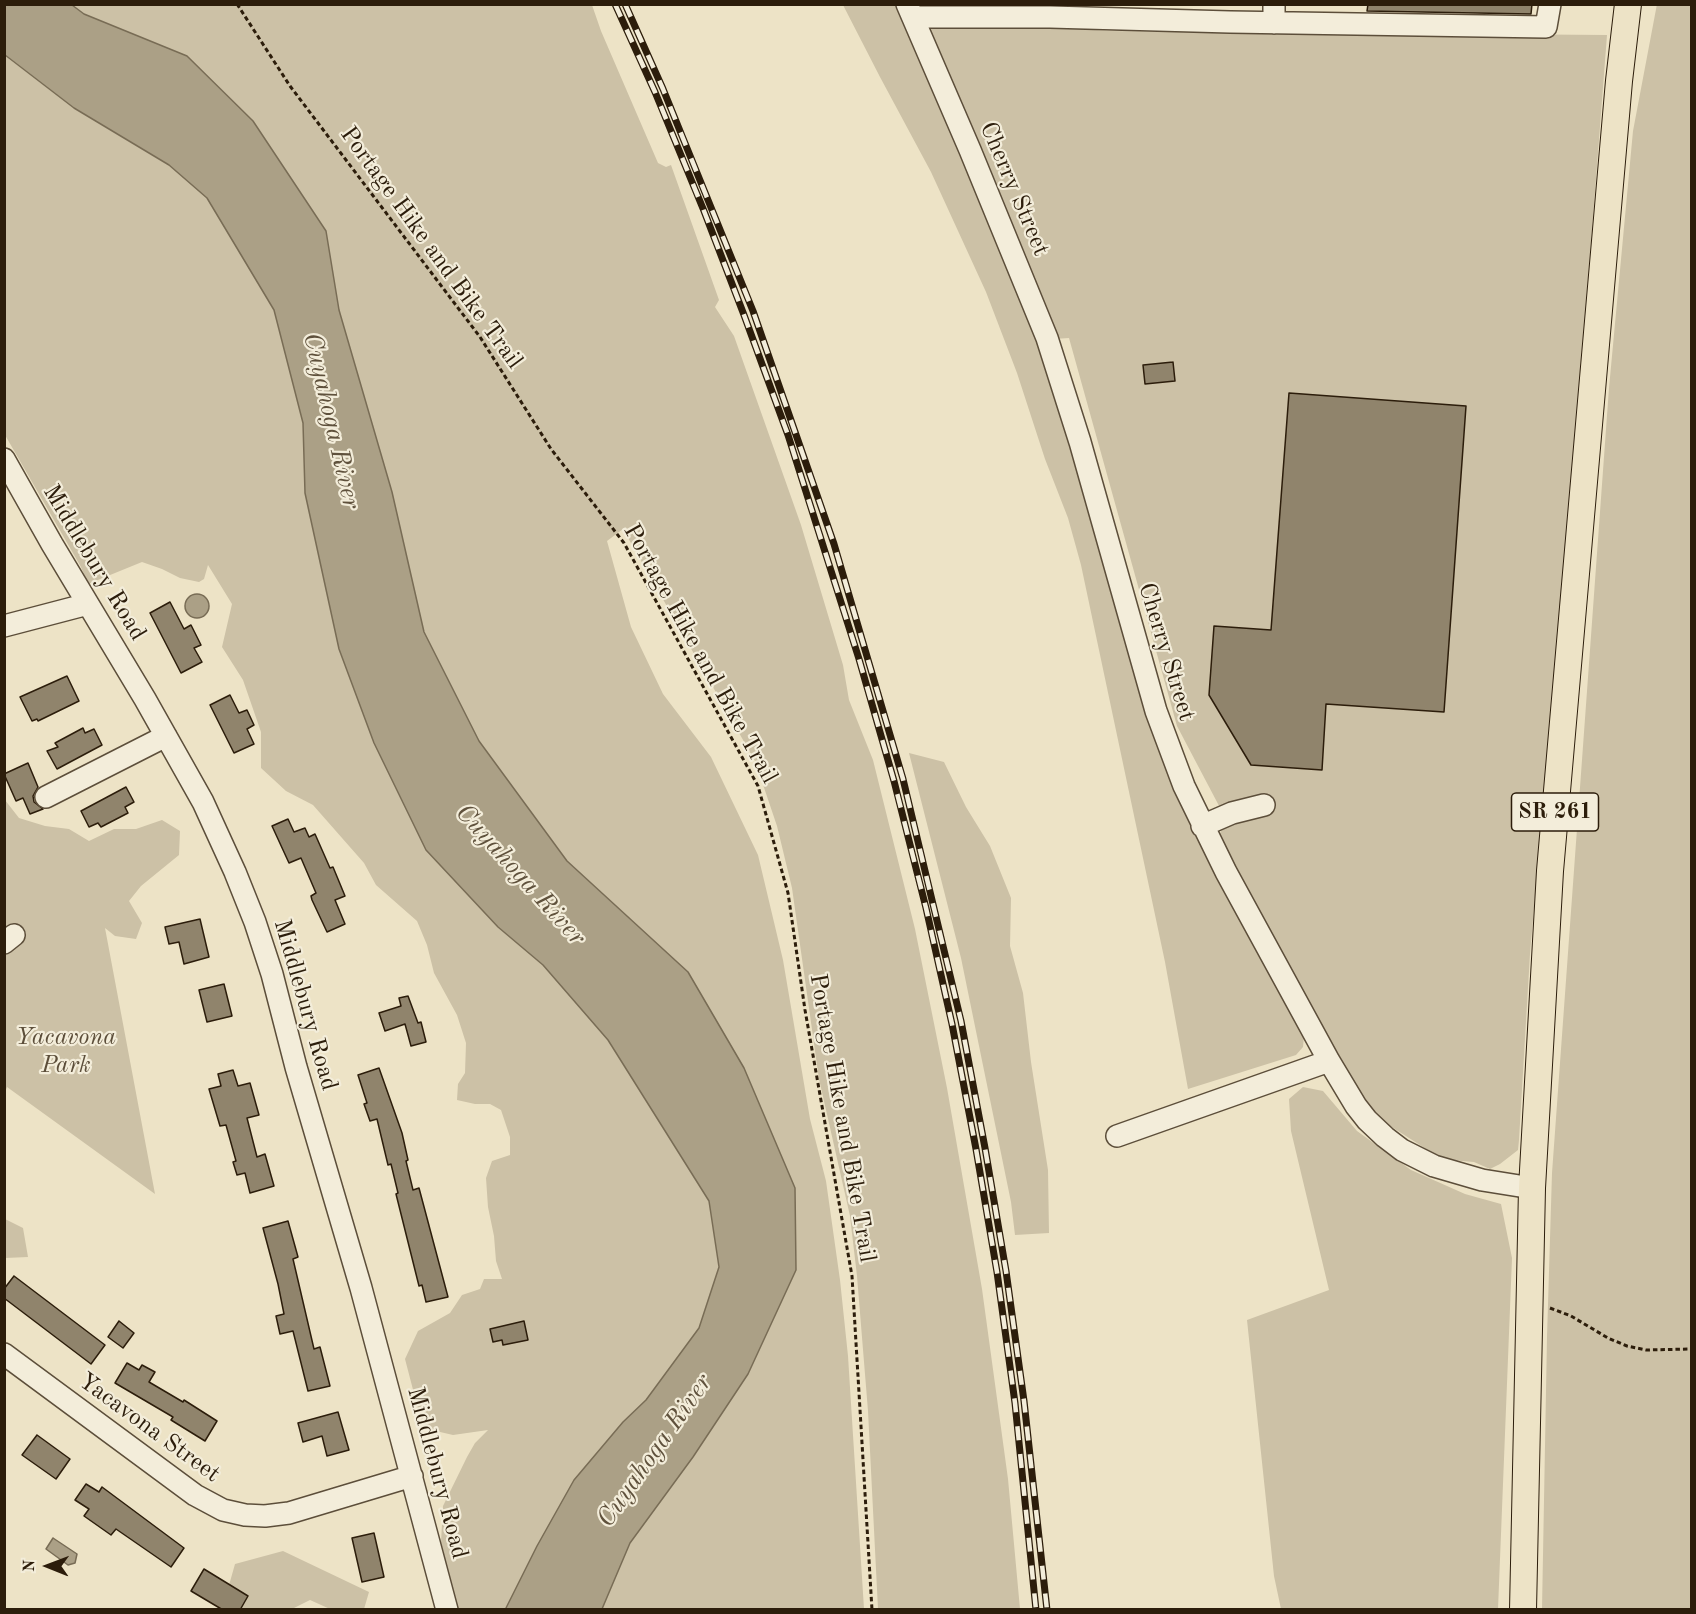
<!DOCTYPE html>
<html>
<head>
<meta charset="utf-8">
<style>
	body { margin:0 }
	#map { position:relative; width:1696px; height:1614px; overflow:hidden; background:#ede3c6; font-family:"Old Standard TT",serif }
	canvas { display:block }
	.frame { position:absolute; inset:0; border:6px solid #2c1d0b; pointer-events:none }
	.north { position:absolute; left:18px; top:1536px; width:60px; height:60px; -webkit-text-stroke:4px #f3edda; paint-order:stroke; rotate:271deg; font-size:16px; font-weight:700; line-height:24px; text-align:center; color:#2c1d0b }
	.north::after { content:''; display:block; margin:auto; width:21px; height:27px; background:#2c1d0b; clip-path:polygon(50% 0,100% 100%,50% 72%,0 100%) }
</style>
</head>
<body>
<div id="map">
<canvas width="1696" height="1614"></canvas>
<div class="frame"></div>
<div class="north">N</div>
</div>
<script>
const g = document.querySelector('canvas').getContext('2d');
g.lineJoin = 'round';
function fillPath(path, color) { g.fillStyle = color; g.fill(path, 'evenodd'); }
const poly = rows => new Path2D(rows.map(r => 'M' + r).join(''));
function strokePath(path, color, width, dash) { g.strokeStyle = color; g.lineWidth = width; g.lineCap = dash ? 'butt' : 'round'; g.setLineDash(dash || []); g.stroke(path); }
function label(font, color, halo, rows, align = 'center') {
  g.font = font + ' "Old Standard TT",serif'; g.lineWidth = 4.5; g.setLineDash([]); g.textBaseline = 'middle'; g.strokeStyle = halo; g.fillStyle = color; for (const [text, x, y, turn = 0] of rows) {
    g.save(); g.translate(x, y); g.rotate((+turn || 0) * Math.PI / 180); g.textAlign = isNaN(turn) ? turn : align; if (halo) g.strokeText(text, 0, 0); g.fillText(text, 0, 0); g.restore();
  }
}
const green = poly([
	[1657,4,1692,5,1691,1609,1542,1609,1547,1337,1552,1173,1609,388,1633,131],
	[72,5,592,5,601,31,658,163,666,167,671,165,719,300,715,307,734,336,801,525,843,665,849,700,873,760,915,929,947,1088,982,1289,1008,1479,1020,1609,878,1609,868,1411,857,1276,850,1216,819,1079,792,888,777,826,755,761,623,529,607,541,631,627,663,694,711,757,758,855,783,960,810,1119,826,1181,840,1280,848,1356,864,1609,602,1609,630,1543,693,1457,748,1374,796,1270,795,1188,688,972,567,861,479,741,424,632,392,492,339,310,326,231,253,121,187,56,84,14],
	[843,5,901,5,1062,403,1140,689,1304,1036,1303,1047,1296,1055,1188,1089,1165,962,1081,565,1068,518,1045,459,1017,373,986,292,931,172,880,77],
	[940,25,1031,25,1107,31,1607,35,1592,231,1530,954,1519,1140,1518,1150,1500,1164,1490,1169,1474,1162,1450,1160,1431,1152,1387,1124,1371,1108,1344,1073,1292,979,1219,835,1227,821,1177,726,1069,338,1054,339,990,170,928,31],
	[4,55,74,108,169,165,208,198,274,310,303,423,305,493,339,649,374,743,426,850,498,927,543,965,608,1040,709,1201,719,1268,699,1328,646,1400,623,1422,574,1480,506,1609,457,1609,441,1542,443,1506,467,1457,475,1443,488,1430,453,1435,423,1428,405,1359,418,1331,450,1313,462,1295,480,1289,484,1279,502,1279,496,1261,494,1236,488,1207,486,1178,492,1161,510,1155,510,1137,501,1110,490,1104,475,1104,457,1100,458,1084,465,1073,466,1043,457,1015,434,973,427,945,417,921,376,885,364,863,313,805,286,791,261,768,261,732,243,680,222,647,232,604,208,565,204,579,199,582,180,578,162,569,142,562,88,584,81,567,5,435],
	[909,753,944,762,966,807,990,846,1011,898,1010,946,1023,993,1031,1062,1048,1170,1049,1233,1015,1235,1011,1202,961,958],
	[5,800,19,818,45,826,69,829,89,841,114,829,136,829,162,820,180,831,179,855,141,886,129,901,142,923,136,939,115,936,105,928,155,1194,7,1087,5,1092],
	[1303,1087,1323,1091,1357,1131,1411,1170,1465,1194,1501,1204,1512,1258,1498,1609,1281,1609,1274,1576,1247,1320,1329,1290,1291,1131,1289,1099],
	[5,1219,23,1228,28,1257,5,1258],
	[283,1551,369,1592,364,1609,330,1609,310,1600,292,1609,222,1610,235,1564]
]);
const water = poly([
	[4,5,72,5,84,14,187,56,253,121,326,231,339,310,392,492,424,632,479,741,567,861,688,972,744,1068,795,1188,796,1270,748,1374,693,1457,630,1543,602,1609,506,1610,506,1608,537,1546,574,1480,623,1422,646,1400,699,1328,719,1267,709,1201,608,1040,543,965,498,927,426,850,374,743,339,649,305,493,303,423,274,310,207,198,169,165,74,108,5,55,4,5],
	'185 606a12 12 0 1 1 24 0a12 12 0 1 1-24 0Z',
	[53,1538,77,1554,75,1563,68,1565,46,1549,53,1538]
]);
const building = poly([
	[1368,4,1532,4,1531,14,1367,11,1368,4],
	[1173,362,1175,381,1145,384,1143,365,1173,362],
	[1289,393,1466,406,1444,712,1326,704,1322,770,1251,765,1209,695,1214,626,1271,630,1289,393],
	[170,602,184,629,191,625,201,645,194,648,202,662,181,673,150,613,170,602],
	[67,676,79,701,38,721,37,719,32,721,20,697,67,676],
	[230,695,239,713,247,710,254,725,247,729,254,744,234,753,210,705,230,695],
	[83,728,85,733,94,729,102,745,57,769,47,751,58,747,55,743,83,728],
	[28,763,38,787,33,796,34,802,43,809,30,814,23,798,16,801,4,774,28,763],
	[126,787,134,802,125,807,128,813,101,827,98,823,89,827,81,811,126,787],
	[288,819,294,832,305,828,309,837,315,834,330,868,333,867,345,896,335,900,345,924,327,932,312,900,311,896,316,893,301,858,289,863,272,826,288,819],
	[200,919,209,957,184,964,179,942,169,944,165,927,200,919],
	[224,984,232,1016,207,1022,199,990,224,984],
	[408,996,418,1023,421,1022,426,1042,411,1046,405,1024,385,1031,379,1013,401,1006,399,998,408,996],
	[379,1068,402,1133,408,1160,406,1161,413,1190,419,1188,448,1297,426,1302,422,1285,419,1286,396,1194,398,1193,391,1164,388,1165,377,1119,370,1121,364,1104,367,1103,358,1075,379,1068],
	[233,1070,238,1086,250,1083,259,1115,247,1118,257,1157,265,1154,274,1186,250,1193,245,1173,237,1175,233,1162,236,1161,226,1125,220,1126,209,1089,221,1086,218,1074,233,1070],
	[288,1221,298,1257,293,1259,314,1349,320,1347,330,1386,308,1391,293,1331,280,1334,276,1316,284,1314,278,1284,263,1228,288,1221],
	[14,1276,105,1345,91,1364,4,1298,4,1289,14,1276],
	[119,1321,134,1333,123,1348,108,1337,119,1321],
	[524,1321,528,1340,503,1345,502,1340,493,1342,490,1329,524,1321],
	[127,1363,139,1370,142,1365,155,1372,149,1382,183,1402,184,1400,217,1421,205,1441,171,1420,173,1417,115,1383,127,1363],
	[338,1412,349,1450,327,1456,322,1436,303,1442,298,1423,338,1412],
	[37,1435,70,1459,56,1479,22,1455,37,1435],
	[86,1484,99,1492,102,1487,184,1548,171,1567,116,1529,111,1535,84,1516,89,1509,75,1500,86,1484],
	[374,1533,384,1577,362,1582,352,1538,374,1533],
	[204,1569,248,1596,240,1610,223,1610,191,1591,204,1569]
]);
const path = poly([
	[237,4,290,86,480,337,551,449,624,543,758,786,788,893,805,1010,852,1276,872,1610],
	[1550,1308,1571,1316,1608,1338,1627,1346,1646,1350,1692,1349]
]);
const minor = poly([
	[907,4,970,150,1047,338,1080,442,1156,711,1184,786,1226,872,1329,1061,1356,1106,1367,1120,1385,1137,1402,1150,1434,1166,1482,1180,1532,1188],
	[913,17,1050,17,1230,22,1546,27,1550,4],
	[1274,23,1274,4],
	[4,459,52,544,145,699,203,802,235,872,255,922,272,974,296,1067,361,1288,447,1610],
	[4,626,88,604],
	[46,797,166,736],
	[1202,826,1232,813,1264,805],
	[4,943,14,935],
	[1117,1136,1329,1061],
	[4,1354,195,1495,223,1510,245,1515,265,1516,289,1513,412,1476]
]);
const major = poly([
	[1523,1610,1532,1188,1550,871,1619,81,1628,4]
]);
const rail = poly([
	[615,4,655,92,704,211,744,315,788,435,859,659,894,781,926,908,952,1024,976,1149,997,1272,1015,1403,1036,1610],
	[625,4,663,89,753,311,834,544,903,779,961,1021,985,1148,1006,1271,1024,1401,1047,1610]
]);
const shields = [
	[1555,812,87]
];
const shieldNames = [
	["SR 261",1555,812]
];
const streetNames = [
	["Cherry Street",1014,189,67],
	["Portage Hike and Bike Trail",431,248,54],
	["Middlebury Road",94,563,59],
	["Cherry Street",1166,652,73],
	["Portage Hike and Bike Trail",700,654,61],
	["Middlebury Road",305,1005,74],
	["Portage Hike and Bike Trail",842,1118,80],
	["Yacavona Street",149,1428,36],
	["Middlebury Road",437,1473,75]
];
const parkNames = [
	["Yacavona",66,1038],
	["Park",66,1066]
];
const waterNames = [
	["Cuyahoga River",331,421,77],
	["Cuyahoga River",520,875,48],
	["Cuyahoga River",655,1451,-55]
];
fillPath(green, '#ccc1a6');
fillPath(water, '#aba086');
strokePath(water, '#786c55', 1.5);
fillPath(building, '#90846c');
strokePath(building, '#2c1d0b', 1.5);
strokePath(minor, '#5c4e3a', 24);
strokePath(major, '#2c1d0b', 28);
strokePath(path, '#2c1d0b', 3, [4.5, 3]);
strokePath(minor, '#f3edda', 21);
strokePath(major, '#ede3c6', 26);
strokePath(rail, '#2c1d0b', 7);
strokePath(rail, '#f3edda', 4.5, [14]);
for (const [x, y, w] of shields) { const box = new Path2D(); box.roundRect(x - w / 2, y - 19, w, 38, 4.5); g.fillStyle = '#f3edda'; g.fill(box); strokePath(box, '#2c1d0b', 1.5); }
label('bold 22px', '#2c1d0b', null, shieldNames);
label('24px', '#2c1d0b', '#f3edda', streetNames);
label('italic 24px', '#5c4e3a', '#f3edda', parkNames);
label('italic 26px', '#5f513c', '#f3edda', waterNames);
</script>
</body>
</html>
